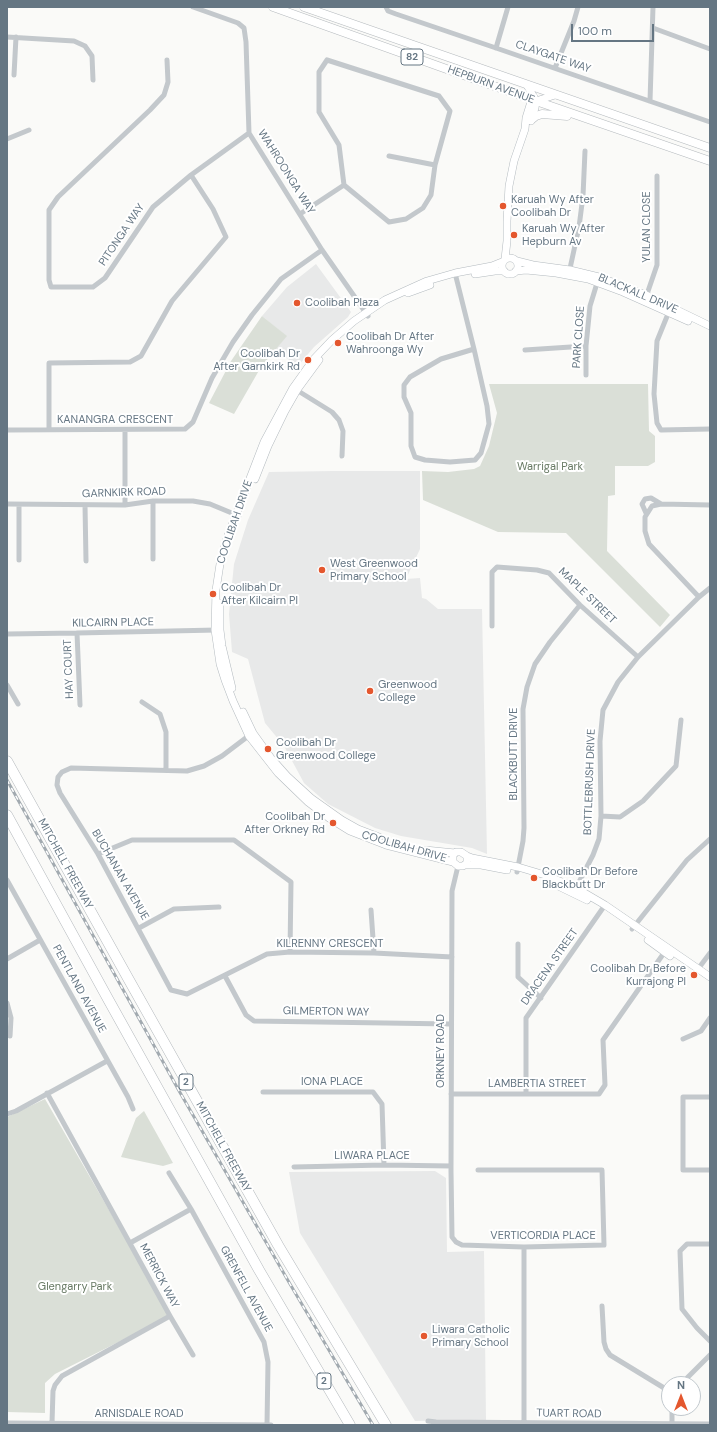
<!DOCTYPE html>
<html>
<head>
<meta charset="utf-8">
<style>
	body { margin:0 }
	#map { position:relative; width:717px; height:1432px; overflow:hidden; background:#fafaf8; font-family:"DM Sans",sans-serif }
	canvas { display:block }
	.frame { position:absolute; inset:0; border:8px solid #657683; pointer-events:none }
	.north { position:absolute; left:661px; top:1376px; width:40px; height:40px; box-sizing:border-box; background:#fff; border:1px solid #c1c8cd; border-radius:50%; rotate:0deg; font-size:11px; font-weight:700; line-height:16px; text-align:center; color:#657683 }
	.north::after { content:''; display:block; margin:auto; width:14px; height:18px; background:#e4572e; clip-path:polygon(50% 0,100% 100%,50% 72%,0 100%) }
	.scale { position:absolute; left:571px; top:24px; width:83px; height:18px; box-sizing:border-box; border:2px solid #657683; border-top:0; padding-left:5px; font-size:12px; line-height:14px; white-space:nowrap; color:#657683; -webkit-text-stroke:3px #fff; paint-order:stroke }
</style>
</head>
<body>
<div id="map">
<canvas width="717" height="1432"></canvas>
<div class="frame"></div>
<div class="north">N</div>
<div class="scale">100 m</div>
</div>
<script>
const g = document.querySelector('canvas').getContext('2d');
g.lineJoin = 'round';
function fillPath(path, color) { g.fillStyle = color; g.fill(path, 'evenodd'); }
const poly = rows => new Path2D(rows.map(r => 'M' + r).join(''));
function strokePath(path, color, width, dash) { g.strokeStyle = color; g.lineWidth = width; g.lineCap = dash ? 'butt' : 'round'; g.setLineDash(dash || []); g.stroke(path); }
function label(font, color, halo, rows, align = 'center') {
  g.font = font + ' "DM Sans",sans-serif'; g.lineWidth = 4; g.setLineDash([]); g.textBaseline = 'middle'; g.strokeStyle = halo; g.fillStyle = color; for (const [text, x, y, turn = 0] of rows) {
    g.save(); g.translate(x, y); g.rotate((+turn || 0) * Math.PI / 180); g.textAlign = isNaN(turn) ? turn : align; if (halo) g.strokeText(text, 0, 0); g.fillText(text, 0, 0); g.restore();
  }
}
const built = poly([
	[316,264,351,312,348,317,314,347,298,366,275,350,286,336,262,316,287,287],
	[333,471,420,471,420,549,406,579,420,578,422,598,426,599,438,609,482,609,487,854,472,848,401,836,375,828,328,804,304,783,284,746,265,723,248,659,232,652,229,614,234,564,248,520,269,472],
	[435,1171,446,1178,447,1252,484,1251,486,1420,415,1421,300,1233,289,1172]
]);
const green = poly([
	[262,316,287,336,261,367,234,414,209,403,231,361],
	[489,384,648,384,649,431,655,436,655,462,648,466,615,466,615,495,608,496,607,551,670,615,660,627,566,533,498,532,423,500,422,471,448,472,474,469,480,466,489,446,497,413],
	[45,1099,170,1316,55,1374,45,1383,45,1413,7,1412,7,1117],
	[144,1111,173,1163,163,1166,121,1157,136,1118]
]);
const street = poly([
	[193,7,238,23,244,28,246,42,249,133,322,250,368,316],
	[386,7,388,11,396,14,496,48,710,122],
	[653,28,710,49],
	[7,37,74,41,85,46,92,56,93,80],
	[496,48,508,7],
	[167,60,168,82,164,95,150,110,58,197,49,210,49,280,51,287,93,287,105,278,153,207,191,175,249,133],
	[327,60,439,96,450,111,435,165,431,195,423,208,406,219,389,222,344,185,339,145,319,112,319,72,327,60],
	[555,68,574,21,578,7],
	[14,75,16,37],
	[650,101,653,7],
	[7,139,29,130],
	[389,156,435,165],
	[300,214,344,185],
	[455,273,474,349,487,406,489,424,481,453,475,460,450,462,425,460,415,457,411,446,411,413,404,397,404,385,410,377,441,359,474,349],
	[569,273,579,227,583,196,585,151],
	[646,297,657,265,657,176],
	[670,309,657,341,654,394,657,423,661,430,710,429],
	[525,350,586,346],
	[586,375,586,346,590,306,598,280],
	[295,389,332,412,339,420,343,431,342,456],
	[7,430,185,429,193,422,212,378,233,342,252,315,281,279,322,250],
	[49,430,49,363,130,362,141,356,172,301,226,237,213,209,191,175],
	[125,430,125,505],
	[7,504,125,505,153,501,193,501,210,504,239,516],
	[85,505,86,561],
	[646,513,642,504,645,499,651,498,661,504],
	[153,559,153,501],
	[19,560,19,505],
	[699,597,649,544,645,531,645,517,652,506,661,504,710,505],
	[492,626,492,572,497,567,537,570,549,573,580,605,638,657],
	[77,633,80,705],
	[7,634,77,633,217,630],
	[7,685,18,704],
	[142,702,160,714,166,732,166,770],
	[251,734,222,756,204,766,187,771,71,768,62,772,58,777,57,785,60,793,98,854,171,990,187,994,267,954,290,952,374,953,452,957],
	[601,816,620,817,643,801,676,766,681,720],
	[98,854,132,840,234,840,291,882,290,952],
	[458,866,452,891,451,1171,452,1237,456,1242,462,1245,524,1247,604,1245,602,1170,478,1170],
	[517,872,523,841,524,828,523,709,527,687,535,664,550,642,580,605],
	[7,880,128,1097,133,1109],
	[575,890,593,855,599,839,601,816,600,741,603,710,618,682,638,657,699,597,710,588],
	[371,910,374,953],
	[139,928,174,909,219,907],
	[632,929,687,860,710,839],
	[518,944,518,977,541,998],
	[7,959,40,940],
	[695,973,710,953],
	[225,976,246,1015,254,1021,451,1024],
	[7,1003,11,1018,10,1036],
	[683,1039,701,1031,710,1018],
	[263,1092,373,1092,382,1104,384,1165],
	[47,1093,170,1316,62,1376,55,1385,53,1391,52,1423],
	[451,1094,599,1094,605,1085,603,1040,666,950],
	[526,1094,526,1018,605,905],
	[710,1097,683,1097,683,1170,710,1170],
	[7,1114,16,1111,107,1061],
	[294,1167,384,1165,451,1166],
	[169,1173,191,1209,264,1342,268,1362,267,1425],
	[130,1243,191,1209],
	[710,1244,687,1244,680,1251,682,1309,697,1328,710,1341],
	[602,1306,604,1342,606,1349,610,1355,669,1391],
	[170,1316,193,1355],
	[681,1384,710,1355],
	[428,1421,436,1422,710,1424],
	[7,1423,271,1425],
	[524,1423,524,1247],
	[672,1425,672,1408]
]);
const secondary = poly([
	[527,85,536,101,535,108,531,121],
	'502 266a8 8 0 1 1 16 0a8 8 0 1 1-16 0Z',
	[505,259,507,241,507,221,509,186,514,161,525,129,526,118,530,105,536,101,555,95],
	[517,261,533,265,570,270,599,277,646,295,710,326],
	[516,271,526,270,556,273,588,279,623,292,688,321],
	[475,274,495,271,504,271],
	[408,293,430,285],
	[255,479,268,446,285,411,297,390,319,360],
	[220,603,220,630,222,646,232,688],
	[243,712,253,733,271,758,287,776,311,798,342,820,358,829,379,837],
	[425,850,455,853],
	[467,856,467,863,463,866,458,866,453,862,453,855,456,852,461,852,467,856,472,858,518,867,545,875,576,888,605,905,710,977],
	[453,862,386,845,350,831,329,818,308,802,278,773,249,736,233,701,225,680,220,664,215,630,216,590,220,564,227,538,264,442,293,388,313,360,332,340,354,321,385,300,427,281,455,273,492,266,502,262],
	[465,865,481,865,507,870],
	[552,883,587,900],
	[648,940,670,956]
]);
const primary = poly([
	[273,7,536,101,710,161],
	[304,7,710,148],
	[531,120,536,116,542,114,567,116]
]);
const highway = poly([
	[7,761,129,980,278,1245,386,1425],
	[7,815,108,999,259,1270,350,1425]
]);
const rail = poly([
	[7,780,178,1089,290,1284,373,1425]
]);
const markers = [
	[503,206,4,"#e4572e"],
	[514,235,4,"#e4572e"],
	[297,303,4,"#e4572e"],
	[338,343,4,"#e4572e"],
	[308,360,4,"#e4572e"],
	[322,570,4,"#e4572e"],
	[213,594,4,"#e4572e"],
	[370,691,4,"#e4572e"],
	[268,749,4,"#e4572e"],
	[333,823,4,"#e4572e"],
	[534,878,4,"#e4572e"],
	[694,975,4,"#e4572e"],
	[424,1336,4,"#e4572e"]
];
const shields = [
	[412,57,22],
	[186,1082,14],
	[324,1381,14]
];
const shieldNames = [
	["82",412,57],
	["2",186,1082],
	["2",324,1381]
];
const streetNames = [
	["CLAYGATE WAY",553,57,19],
	["HEPBURN AVENUE",491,85,20],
	["WAHROONGA WAY",286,172,58],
	["YULAN CLOSE",647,227,-90],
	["PITONGA WAY",122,235,-56],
	["BLACKALL DRIVE",638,294,23],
	["PARK CLOSE",579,337,-86],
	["KANANGRA CRESCENT",115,420],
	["GARNKIRK ROAD",124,493,-2],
	["COOLIBAH DRIVE",235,522,-71],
	["MAPLE STREET",587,596,44],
	["KILCAIRN PLACE",113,623,-1],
	["HAY COURT",69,669,-92],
	["BLACKBUTT DRIVE",514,754,-90],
	["BOTTLEBRUSH DRIVE",590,782,-88],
	["COOLIBAH DRIVE",404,847,16],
	["MITCHELL FREEWAY",65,864,61],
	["BUCHANAN AVENUE",120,875,60],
	["KILRENNY CRESCENT",330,944],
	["DRACENA STREET",550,967,-55],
	["PENTLAND AVENUE",79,989,61],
	["GILMERTON WAY",326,1012,1],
	["ORKNEY ROAD",441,1051,-90],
	["IONA PLACE",332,1082],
	["LAMBERTIA STREET",537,1084],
	["MITCHELL FREEWAY",223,1147,61],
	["LIWARA PLACE",372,1156],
	["VERTICORDIA PLACE",543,1236],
	["MERRICK WAY",159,1276,62],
	["GRENFELL AVENUE",246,1289,61],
	["ARNISDALE ROAD",139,1414],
	["TUART ROAD",569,1414,1]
];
const poiNames = [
	["Karuah Wy After",511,200],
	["Coolibah Dr",511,213],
	["Karuah Wy After",522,229],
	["Hepburn Av",522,242],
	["Coolibah Plaza",305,303],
	["Coolibah Dr After",346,337],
	["Wahroonga Wy",346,350],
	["Coolibah Dr",300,354,"right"],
	["After Garnkirk Rd",300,367,"right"],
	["West Greenwood",330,564],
	["Primary School",330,577],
	["Coolibah Dr",221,588],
	["After Kilcairn Pl",221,601],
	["Greenwood",378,685],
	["College",378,698],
	["Coolibah Dr",276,743],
	["Greenwood College",276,756],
	["Coolibah Dr",325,817,"right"],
	["After Orkney Rd",325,830,"right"],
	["Coolibah Dr Before",542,872],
	["Blackbutt Dr",542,885],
	["Coolibah Dr Before",686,969,"right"],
	["Kurrajong Pl",686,982,"right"],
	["Liwara Catholic",432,1330],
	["Primary School",432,1343]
];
const parkNames = [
	["Warrigal Park",550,467],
	["Glengarry Park",75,1287]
];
fillPath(built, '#e8e9e9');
fillPath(green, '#dadfd7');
strokePath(secondary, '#b3babf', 8);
strokePath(primary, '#b5babe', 9);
strokePath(highway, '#b4b9bd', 11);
strokePath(street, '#c3c8cc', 5);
strokePath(secondary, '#fff', 7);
strokePath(primary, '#fff', 8);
strokePath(highway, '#fff', 10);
strokePath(rail, '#a2aab0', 3);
strokePath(rail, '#fff', 1.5, [4.5]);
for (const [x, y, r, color] of markers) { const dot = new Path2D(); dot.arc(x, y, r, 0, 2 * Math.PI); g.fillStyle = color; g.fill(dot); strokePath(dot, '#fff', 1.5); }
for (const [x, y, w] of shields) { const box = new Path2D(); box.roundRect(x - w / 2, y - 8, w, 16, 3); g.fillStyle = '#fff'; g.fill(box); strokePath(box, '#657683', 1); }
label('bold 10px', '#657683', null, shieldNames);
label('11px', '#657683', '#fff', streetNames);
label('11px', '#657683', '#fff', poiNames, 'left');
label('11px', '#687a64', '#fff', parkNames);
</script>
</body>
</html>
